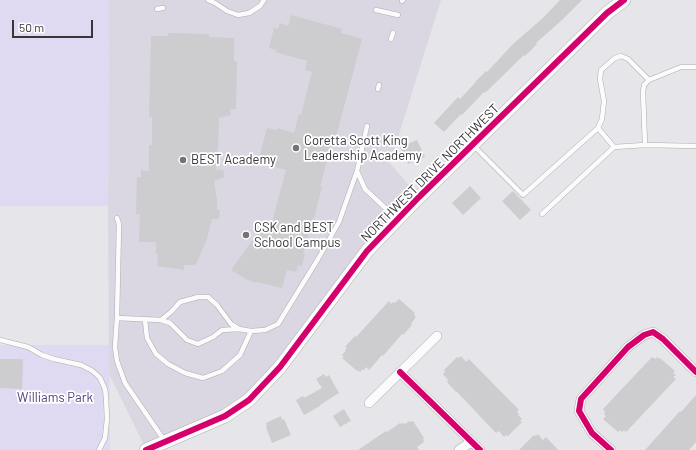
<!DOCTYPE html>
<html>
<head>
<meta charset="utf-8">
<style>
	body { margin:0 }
	#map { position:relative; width:696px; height:450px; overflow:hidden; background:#e6e5e9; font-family:Barlow,sans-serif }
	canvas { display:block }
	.scale { position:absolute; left:12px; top:20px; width:81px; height:18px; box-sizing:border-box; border:2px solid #373639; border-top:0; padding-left:5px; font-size:12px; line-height:14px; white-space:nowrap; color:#373639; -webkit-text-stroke:3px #fff; paint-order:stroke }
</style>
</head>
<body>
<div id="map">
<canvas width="696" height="450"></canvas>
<div class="scale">50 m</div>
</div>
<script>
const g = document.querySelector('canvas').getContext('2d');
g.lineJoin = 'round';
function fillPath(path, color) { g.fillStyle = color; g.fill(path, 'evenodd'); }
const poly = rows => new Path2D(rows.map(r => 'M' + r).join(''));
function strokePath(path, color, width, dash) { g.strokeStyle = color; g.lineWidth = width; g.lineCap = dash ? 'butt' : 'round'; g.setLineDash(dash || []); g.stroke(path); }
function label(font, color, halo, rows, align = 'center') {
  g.font = font + ' Barlow,sans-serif'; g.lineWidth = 3.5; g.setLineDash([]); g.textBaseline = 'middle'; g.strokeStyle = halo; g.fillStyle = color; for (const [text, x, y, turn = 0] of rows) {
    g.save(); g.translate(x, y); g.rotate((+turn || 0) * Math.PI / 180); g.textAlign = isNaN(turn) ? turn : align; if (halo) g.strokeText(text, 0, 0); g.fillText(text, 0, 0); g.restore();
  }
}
const built = poly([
	[109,0,441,0,390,163,419,197,249,400,146,449,109,374,108,206]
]);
const green = poly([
	[0,0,109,0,108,206,0,206],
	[0,345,109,345,110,450,0,450]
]);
const building = poly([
	[560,0,582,0,562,20,536,43,537,44,525,56,524,55,485,93,484,92,462,115,461,114,444,132,434,123,458,97,460,99,475,83,475,82,486,71,487,72,513,44,543,18],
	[291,15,342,29,341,33,362,39,336,137,333,137,320,187,322,187,314,218,313,217,303,254,305,254,302,266,298,265,296,272,287,270,282,288,257,282,256,283,246,279,231,270,259,231,269,234,286,170,278,168,259,158,267,128,277,130,277,128,294,133,299,114,301,115,312,72,305,70,307,61,275,52,276,50,269,48,274,28,278,29,280,23,288,26],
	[168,33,209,34,209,37,234,38,234,61,237,61,236,109,230,109,231,115,219,118,218,150,217,150,216,170,223,170,225,177,214,181,217,200,217,210,220,210,219,219,212,219,207,239,196,264,194,265,184,265,184,270,157,266,158,254,156,254,156,242,139,242,140,214,136,214,137,177,141,177,141,170,149,171,149,145,152,145,152,117,149,117,151,36,168,36],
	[417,140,425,157,408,164,400,147],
	[470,186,481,198,463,215,452,203],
	[513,191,531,210,520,220,502,201],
	[399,299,415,313,414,315,416,317,411,324,412,325,403,335,402,334,383,356,382,355,369,370,366,367,364,370,363,369,360,372,357,370,357,371,342,358,344,357,342,355,346,351,345,350,347,348,345,347,355,336,356,337,389,301,391,304,393,302,395,303],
	[461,356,466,362,469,359,519,410,517,412,519,414,518,415,522,419,520,421,522,422,508,436,506,435,504,437,499,431,496,433,457,392,456,392,447,382,448,380,443,374,445,372,444,370,457,357,459,358],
	[652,357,655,359,657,357,659,359,660,358,675,371,673,373,676,375,673,377,676,379,626,432,624,430,622,432,620,430,618,432,603,419,606,416,604,414,605,412,603,409],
	[0,359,23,359,22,389,0,388],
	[324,374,326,377,329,375,339,393,320,405,320,406,304,415,296,400,303,396,304,398,322,388,316,379],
	[696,395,696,442,689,450,645,450,680,411,681,412],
	[344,409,351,421,340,427,333,416],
	[281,416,282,420,284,419,291,435,272,443,266,427,267,427,266,423],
	[410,421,411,422,413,421,424,438,423,439,424,442,417,447,419,450,358,450,386,431,387,432,400,423,401,424,404,423,405,424],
	[538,434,543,440,546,437,558,450,519,450,534,435,536,436]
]);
const lane = poly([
	[208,0,215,3,227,11,238,15,249,13,260,6,264,0],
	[402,1,403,0],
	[157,9,163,8],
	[376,10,398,15],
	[391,39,393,33],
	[378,89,379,85],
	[367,126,357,171,365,189,396,218],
	[598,128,602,119,604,101,600,79,601,70,615,58,621,56,628,59,649,80],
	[645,145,643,92,644,85,649,80,681,67,696,67],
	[474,146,523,195,598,128,614,147,542,214],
	[614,147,645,145,696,146],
	[117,218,119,224,117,318,115,347,117,361,125,383,164,440],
	[117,318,161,320,170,323,187,340,198,344,213,337,222,330,239,329],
	[145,320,147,338,156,354,168,364,185,373,203,378,222,371,240,355,251,331,265,330,278,324,318,259,339,222,357,171],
	[161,320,171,312,180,302,198,297,208,297,217,305,231,324,239,329,251,331],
	[0,340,28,347,42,355,54,359,81,365,91,370,96,374,100,378,105,389,106,397,107,419,105,438,99,450]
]);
const street = poly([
	[400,372,480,450],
	[369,403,437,336],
	[459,450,471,442],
	[611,450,592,433,579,411,581,399,628,347,644,335,653,332,663,339,696,372]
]);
const secondary = poly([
	[146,450,225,416,249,400,280,367,367,251,419,197,607,13,624,0]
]);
const cycleway = poly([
	[400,372,480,450],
	[146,450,225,416,249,400,280,367,367,251,419,197,607,13,624,0],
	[611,450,592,433,579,411,581,399,628,347,644,335,653,332,663,339,696,372]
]);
const markers = [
	[296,148,4,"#747377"],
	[183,160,4,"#747377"],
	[246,235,4,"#747377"]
];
const poiNames = [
	["Coretta Scott King",304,141],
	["Leadership Academy",304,156],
	["BEST Academy",191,160],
	["CSK and BEST",254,228],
	["School Campus",254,243]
];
const streetNames = [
	["NORTHWEST DRIVE NORTHWEST",430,173,-45]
];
const parkNames = [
	["Williams Park",55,398]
];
fillPath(built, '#dad7e2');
fillPath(green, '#dfd9f2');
fillPath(building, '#cdcccf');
strokePath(lane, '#adacb0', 5.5);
strokePath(street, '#adacb0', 10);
strokePath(secondary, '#adacb0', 14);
strokePath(lane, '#fbfbfc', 4.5);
strokePath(street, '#fbfbfc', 9);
strokePath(secondary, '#fbfbfc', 13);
strokePath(cycleway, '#d6006c', 6);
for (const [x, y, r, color] of markers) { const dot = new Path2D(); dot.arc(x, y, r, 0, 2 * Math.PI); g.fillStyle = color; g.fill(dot); strokePath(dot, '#fff', 1.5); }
label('13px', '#373639', '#fff', poiNames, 'left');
label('13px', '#373639', '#fff', streetNames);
label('13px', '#564083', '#fff', parkNames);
</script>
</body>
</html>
